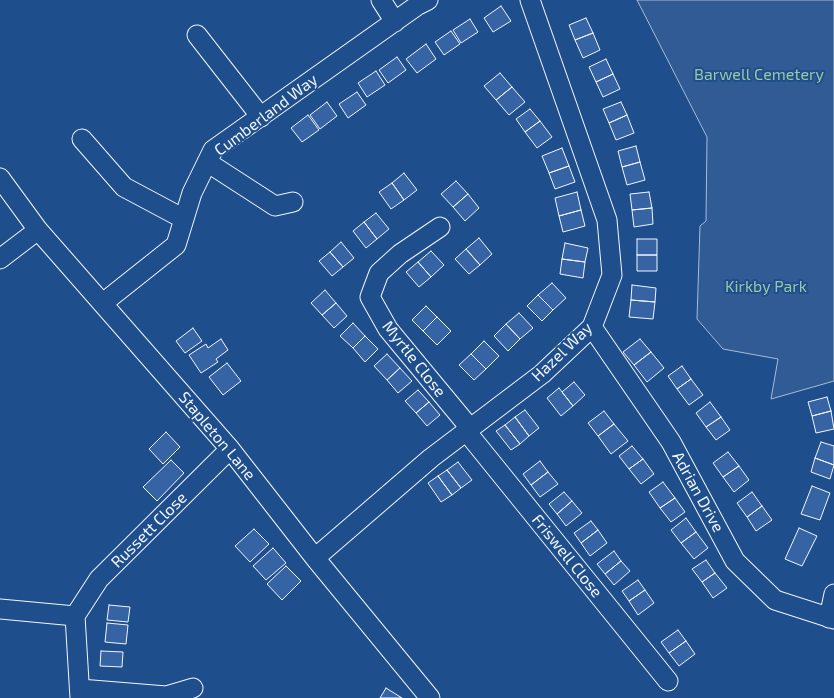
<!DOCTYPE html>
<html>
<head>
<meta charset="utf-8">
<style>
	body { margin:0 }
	canvas { display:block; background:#1f4e8c }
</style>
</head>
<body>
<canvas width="834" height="698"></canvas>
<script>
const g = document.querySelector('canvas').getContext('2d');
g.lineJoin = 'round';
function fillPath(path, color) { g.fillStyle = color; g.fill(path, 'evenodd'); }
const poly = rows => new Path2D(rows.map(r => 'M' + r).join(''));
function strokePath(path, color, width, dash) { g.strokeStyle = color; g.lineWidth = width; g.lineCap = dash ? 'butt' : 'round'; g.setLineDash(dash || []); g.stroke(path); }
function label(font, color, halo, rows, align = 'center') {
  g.font = font + ' "Exo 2",sans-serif'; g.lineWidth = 4; g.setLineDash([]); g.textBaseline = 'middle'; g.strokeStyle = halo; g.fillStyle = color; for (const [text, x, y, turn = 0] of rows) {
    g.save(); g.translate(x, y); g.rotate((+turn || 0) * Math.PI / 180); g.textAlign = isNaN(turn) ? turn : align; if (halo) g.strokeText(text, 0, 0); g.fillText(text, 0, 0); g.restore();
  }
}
const built = poly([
	[637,0,834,0,834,381,771,399,778,359,723,349,697,319,700,226,706,221,707,137,637,0]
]);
const building = poly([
	[501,6,511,21,493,32,484,18,501,6],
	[586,18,593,33,575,40,569,25,586,18],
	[470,19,478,32,461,43,453,30,470,19],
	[451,31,460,44,444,55,435,42,451,31],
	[593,33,600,50,583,58,575,40,593,33],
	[426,44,436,59,417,73,406,59,426,44],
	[397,57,406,70,388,83,379,70,397,57],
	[606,59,613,74,596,82,589,67,606,59],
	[376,71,385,85,367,97,358,83,376,71],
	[500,73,512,87,496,100,484,86,500,73],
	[613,74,620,89,603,97,596,82,613,74],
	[512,87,525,102,509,115,496,100,512,87],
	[357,92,366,105,348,118,339,104,357,92],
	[327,102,337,116,320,129,310,115,327,102],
	[621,102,627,115,609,123,603,109,621,102],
	[530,109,540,121,525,132,516,119,530,109],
	[308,115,319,130,302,142,291,128,308,115],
	[627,115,634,133,616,140,609,123,627,115],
	[540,121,552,137,537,148,525,132,540,121],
	[636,146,640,162,622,167,618,151,636,146],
	[562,148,569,166,549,173,542,156,562,148],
	[640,162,645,180,627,185,622,167,640,162],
	[569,166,575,182,555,189,549,173,569,166],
	[404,173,417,190,404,200,392,183,404,173],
	[456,181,468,194,453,207,441,194,456,181],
	[392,183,404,200,391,209,379,192,392,183],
	[577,192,581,210,559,216,555,198,577,192],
	[649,192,652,208,632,210,630,194,649,192],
	[468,194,479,208,465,221,453,207,468,194],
	[652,208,653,224,634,227,632,210,652,208],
	[581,210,585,226,563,232,559,216,581,210],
	[376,213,389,229,377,239,364,222,376,213],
	[364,222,377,239,366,248,353,231,364,222],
	[479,238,492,254,480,265,466,249,479,238],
	[637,239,657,239,657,255,637,255,637,239],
	[341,242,354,258,343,267,330,252,341,242],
	[565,243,588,248,585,262,562,259,565,243],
	[466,249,480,265,469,274,455,259,466,249],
	[431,251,444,265,431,277,418,262,431,251],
	[330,252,343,267,332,276,319,261,330,252],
	[637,255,657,255,657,271,637,271,637,255],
	[562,259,585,262,583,278,560,274,562,259],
	[418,262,431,277,419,287,406,272,418,262],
	[552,283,566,298,553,310,538,295,552,283],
	[632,285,656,288,655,302,631,300,632,285],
	[325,290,336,303,322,315,311,303,325,290],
	[538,295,553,310,542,321,527,306,538,295],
	[631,300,655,302,653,319,629,317,631,300],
	[336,303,347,316,334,328,322,315,336,303],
	[426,306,437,317,423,331,412,320,426,306],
	[519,313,533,328,520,339,506,324,519,313],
	[437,317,451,331,437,345,423,331,437,317],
	[353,323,365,336,353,348,340,336,353,323],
	[506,324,520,339,508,351,494,336,506,324],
	[193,328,202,341,185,353,176,341,193,328],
	[365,336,378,349,365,362,353,348,365,336],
	[221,339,228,350,216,359,218,362,201,373,189,355,206,344,208,348,221,339],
	[640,339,651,352,634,365,623,352,640,339],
	[484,341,499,356,486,369,471,354,484,341],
	[651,352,664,368,647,382,634,365,651,352],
	[387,354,400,368,387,380,374,366,387,354],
	[471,354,486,369,474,380,459,365,471,354],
	[227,363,241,381,223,395,209,377,227,363],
	[682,366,691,379,677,389,668,376,682,366],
	[400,368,412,381,398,393,387,380,400,368],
	[691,379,703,395,689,405,677,389,691,379],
	[574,382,585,395,573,406,562,392,574,382],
	[559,388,573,406,561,416,547,398,559,388],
	[418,390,429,402,416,413,405,401,418,390],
	[827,397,831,411,812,416,808,402,827,397],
	[429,402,440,415,427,426,416,413,429,402],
	[710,402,721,417,706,427,696,413,710,402],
	[525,410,539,428,529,436,515,417,525,410],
	[604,411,614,424,598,436,588,423,604,411],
	[831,411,834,429,816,433,812,416,831,411],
	[515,417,529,436,520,444,505,425,515,417],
	[721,417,730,430,716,440,706,427,721,417],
	[614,424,628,441,611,454,598,436,614,424],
	[505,425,520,444,511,450,496,431,505,425],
	[166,432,180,447,163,464,149,449,166,432],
	[821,442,834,446,834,465,815,458,821,442],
	[632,446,643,459,629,469,619,456,632,446],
	[728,452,739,466,723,477,713,463,728,452],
	[815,458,834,465,830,479,811,472,815,458],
	[643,459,654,474,641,484,629,469,643,459],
	[171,460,184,473,157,501,143,487,171,460],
	[540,461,548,472,531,485,523,474,540,461],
	[458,462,472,480,461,488,447,470,458,462],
	[739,466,749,480,734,492,723,477,739,466],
	[447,470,461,488,452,495,438,476,447,470],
	[548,472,558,484,540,497,531,485,548,472],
	[438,476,452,495,441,502,428,483,438,476],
	[663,482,675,498,660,508,649,492,663,482],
	[812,486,830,493,820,520,801,514,812,486],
	[564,492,572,501,557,514,549,504,564,492],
	[752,492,762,506,747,517,737,503,752,492],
	[675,498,685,512,671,522,660,508,675,498],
	[572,501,582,513,566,526,557,514,572,501],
	[762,506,772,520,756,531,747,517,762,506],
	[686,518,696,532,681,543,671,530,686,518],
	[591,521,598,530,581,543,574,533,591,521],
	[799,528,817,536,802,566,785,559,799,528],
	[254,529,269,544,250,562,235,546,254,529],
	[598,530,607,543,590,556,581,543,598,530],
	[696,532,708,548,694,559,681,543,696,532],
	[273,548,286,563,266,580,253,566,273,548],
	[614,551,621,561,605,574,597,564,614,551],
	[706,560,715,573,702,582,692,569,706,560],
	[621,561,630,571,614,585,605,574,621,561],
	[286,566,301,581,282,600,267,584,286,566],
	[715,573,727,588,713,598,702,582,715,573],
	[638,580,645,590,629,601,622,591,638,580],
	[645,590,654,603,638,615,629,601,645,590],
	[109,605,130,607,128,622,107,620,109,605],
	[107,623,128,625,126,644,105,642,107,623],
	[678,630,686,641,669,653,661,642,678,630],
	[686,641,695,654,679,666,669,653,686,641],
	[101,651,123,652,122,667,100,666,101,651],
	[386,688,402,698,380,698,386,688]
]);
const minor = poly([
	[381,0,395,22],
	[197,35,261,117],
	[82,139,124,187,184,219],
	[207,162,275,206,293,202],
	[0,178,38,230,230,449,315,558,430,698],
	[440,227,400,254,379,273,370,297,388,329,470,428],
	[0,259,38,230],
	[103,303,176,245,192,193,213,150,418,5,428,0],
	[592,327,671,442,735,561,775,600,834,619],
	[466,431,668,681],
	[315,558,431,458,542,374,592,327,612,275,607,220,530,0],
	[0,609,75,616],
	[829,618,834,594],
	[80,689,166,696,193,688],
	[80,698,75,616,99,579,230,449]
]);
const parkNames = [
	["Barwell Cemetery",759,75],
	["Kirkby Park",766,287]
];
const streetNames = [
	["Cumberland Way",266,115,-37],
	["Hazel Way",562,352,-44],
	["Myrtle Close",414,359,52],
	["Stapleton Lane",217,436,50],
	["Adrian Drive",698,492,61],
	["Russett Close",149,530,-45],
	["Friswell Close",567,556,51]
];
fillPath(built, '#305b95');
strokePath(built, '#a8bbd7', 1);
fillPath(building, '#3563a3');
strokePath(building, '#f2f6ff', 1);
strokePath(minor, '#f2f6ff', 21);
strokePath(minor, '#1f4e8c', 19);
label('16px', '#97c8a6', '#1f4e8c', parkNames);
label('16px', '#f2f6ff', '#1f4e8c', streetNames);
</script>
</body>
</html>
